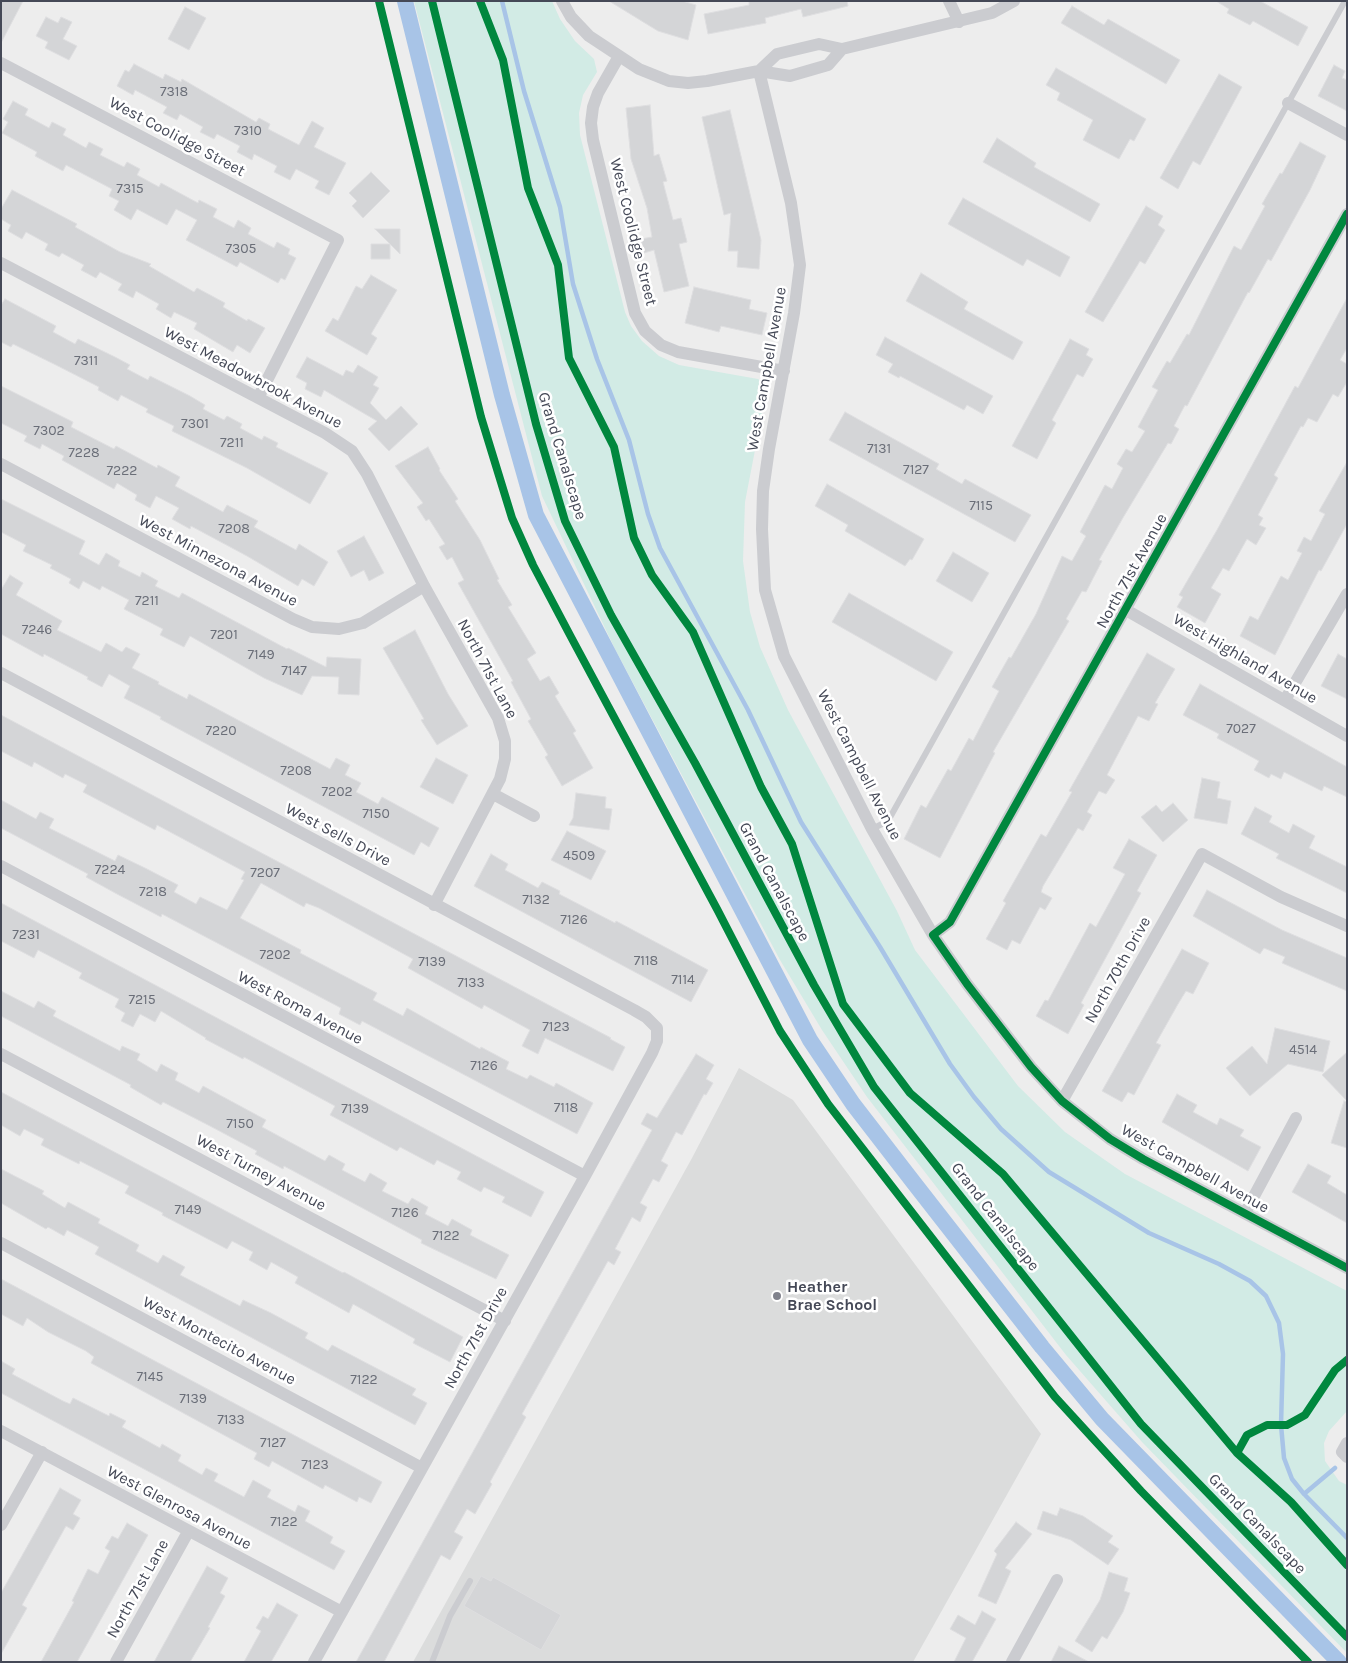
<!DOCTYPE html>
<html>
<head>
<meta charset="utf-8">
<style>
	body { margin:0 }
	#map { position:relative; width:1348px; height:1663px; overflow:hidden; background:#ededed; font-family:Karla,sans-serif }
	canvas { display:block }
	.frame { position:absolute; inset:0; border:2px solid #454957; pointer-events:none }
</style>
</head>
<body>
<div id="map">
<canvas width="1348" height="1663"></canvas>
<div class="frame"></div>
</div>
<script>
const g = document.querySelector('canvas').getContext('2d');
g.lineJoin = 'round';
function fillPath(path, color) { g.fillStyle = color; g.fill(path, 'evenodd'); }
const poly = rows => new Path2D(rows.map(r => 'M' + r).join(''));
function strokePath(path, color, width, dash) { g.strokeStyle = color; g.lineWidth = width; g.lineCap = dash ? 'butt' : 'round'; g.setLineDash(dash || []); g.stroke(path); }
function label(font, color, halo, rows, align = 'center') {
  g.font = font + ' Karla,sans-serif'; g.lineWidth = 5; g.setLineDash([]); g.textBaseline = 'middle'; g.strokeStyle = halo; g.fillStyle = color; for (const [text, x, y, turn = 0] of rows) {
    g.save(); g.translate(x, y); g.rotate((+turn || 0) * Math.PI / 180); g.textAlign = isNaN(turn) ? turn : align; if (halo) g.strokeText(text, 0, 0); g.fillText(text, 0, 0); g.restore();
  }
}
const education = poly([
	[739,1068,793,1100,1041,1434,913,1662,413,1662,692,1158]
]);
const green = poly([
	[414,1,552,1,560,19,575,41,594,59,597,72,583,95,579,113,580,135,625,312,631,326,642,341,659,356,679,365,758,379,765,384,766,393,745,502,743,561,750,612,760,647,788,710,897,911,915,950,1018,1086,1065,1132,1125,1174,1347,1291,1347,1411,1329,1431,1324,1443,1325,1461,1339,1481,1347,1485,1347,1653,1142,1442,1066,1355,867,1097,822,1030,780,960,615,649,542,496]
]);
const stream = poly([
	[502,1,524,91,560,207,573,284,597,359,629,440,648,514,660,548,748,710,801,822,880,947,950,1064,974,1097,1001,1129,1049,1172,1149,1233,1219,1264,1250,1281,1266,1296,1279,1323,1283,1354,1281,1425,1284,1458,1292,1479,1304,1494,1347,1538],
	[1304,1494,1335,1468]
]);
const canal = poly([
	[405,1,502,395,536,515,810,1040,853,1104,914,1183,1042,1347,1102,1419,1339,1662]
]);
const building = poly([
	[1,1,23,1,1,43,1,1],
	[609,1,682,1,696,5,688,40,658,31,609,1],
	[749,1,847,1,848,6,803,17,801,9,765,18,766,23,708,34,704,14,749,5,749,1],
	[1216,1,1260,1,1308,27,1298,46,1253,21,1250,25,1227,13,1229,9,1216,1],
	[1072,6,1104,25,1108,19,1180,60,1166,84,1061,23,1072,6],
	[185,7,206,18,189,50,168,39,185,7],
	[46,17,58,23,61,17,72,22,63,39,77,46,69,60,45,48,48,42,36,36,46,17],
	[134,64,163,79,165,74,181,82,182,79,256,122,259,118,270,124,268,129,299,145,312,121,324,128,314,147,346,163,329,195,315,188,319,181,296,169,290,180,274,172,277,166,254,154,252,160,237,152,240,146,217,134,214,139,200,132,203,127,180,114,177,120,163,113,167,107,135,90,133,95,117,86,125,70,129,72,134,64],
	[1334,65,1345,71,1342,78,1347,80,1347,111,1318,96,1334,65],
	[1056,68,1146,119,1134,141,1130,139,1119,159,1083,140,1093,120,1057,100,1060,93,1046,85,1056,68],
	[1219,74,1242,87,1200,165,1193,161,1178,189,1160,178,1219,74],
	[13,101,28,109,25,115,49,128,52,122,66,129,63,135,86,148,89,142,103,149,100,155,124,167,127,162,140,169,137,175,159,187,161,183,198,203,199,200,217,209,213,217,234,228,238,220,251,228,248,234,274,248,277,242,290,249,288,254,296,258,285,280,281,278,278,283,240,262,237,267,186,240,197,220,176,209,167,225,137,209,131,220,114,210,119,201,109,196,112,189,66,165,63,171,35,156,37,152,2,133,8,122,3,119,13,101],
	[650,105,654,156,659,154,667,181,663,182,673,220,681,218,687,242,679,244,689,286,664,292,654,250,644,253,641,239,652,237,647,208,631,159,626,108,650,105],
	[730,110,761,240,759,269,737,267,738,251,728,251,731,213,724,215,702,117,730,110],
	[997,138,1036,163,1034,167,1100,204,1090,222,983,162,997,138],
	[1300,142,1326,156,1310,190,1271,261,1268,259,1249,293,1248,292,1187,406,1185,405,1174,426,1179,429,1171,444,1168,443,1124,516,1099,560,1102,561,1086,592,1082,591,1066,619,1069,621,993,752,995,753,940,858,904,839,921,805,926,808,948,769,951,771,969,738,973,741,999,691,992,687,1009,657,1011,658,1036,614,1062,556,1072,561,1086,536,1080,532,1105,485,1112,489,1123,468,1117,464,1126,449,1132,452,1145,431,1138,427,1158,390,1152,387,1167,361,1170,363,1187,334,1189,335,1234,246,1241,250,1265,206,1262,204,1280,173,1282,174,1300,142],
	[371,172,390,191,363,218,352,206,357,201,349,193,371,172],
	[12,190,77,224,75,227,120,252,151,264,149,266,194,292,197,288,225,303,223,307,247,321,248,319,265,328,250,353,237,345,233,352,194,329,197,323,174,312,171,318,156,309,159,304,136,291,133,298,118,290,122,284,100,272,96,278,81,270,84,265,62,253,59,257,45,250,48,244,26,232,22,239,8,231,11,225,1,219,1,209,12,190],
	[963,198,1070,257,1060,277,1027,259,1023,266,948,224,963,198],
	[1146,206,1163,216,1158,225,1165,230,1145,264,1140,261,1103,322,1085,312,1146,206],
	[375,229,400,229,400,254,390,244,390,259,371,259,371,244,390,244,375,229],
	[921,273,968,302,964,309,1023,342,1013,360,906,301,921,273],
	[371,275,397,290,371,334,377,338,367,355,325,331,333,318,338,321,356,286,362,289,371,275],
	[694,287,751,300,749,309,767,313,762,335,721,326,719,332,685,323,694,287],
	[1347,298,1347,348,1340,360,1347,364,1347,382,1338,397,1333,394,1317,422,1308,418,1303,427,1301,426,1274,475,1278,478,1258,515,1263,518,1259,525,1266,528,1256,545,1247,539,1229,571,1223,568,1211,588,1221,594,1205,623,1177,607,1183,597,1179,595,1217,530,1295,386,1298,388,1347,298],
	[5,299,56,326,53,332,75,344,78,339,115,357,130,365,127,369,148,380,150,376,190,396,205,405,203,409,224,420,227,416,242,424,240,428,262,440,264,436,278,443,276,447,328,473,310,504,247,468,172,431,174,426,146,412,148,409,121,395,118,401,98,390,99,387,56,365,13,344,11,347,1,342,1,305,5,299],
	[885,337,993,396,983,414,967,405,964,410,900,376,899,378,888,372,893,364,876,355,885,337],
	[1070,339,1089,349,1086,355,1093,359,1083,377,1077,374,1052,420,1056,423,1037,459,1012,446,1070,339],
	[307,357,343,376,346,370,353,373,358,365,378,377,373,385,379,388,370,403,386,420,401,406,418,424,389,451,368,429,377,421,324,390,321,397,305,389,307,383,296,377,307,357],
	[1,386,73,422,71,427,114,449,116,446,157,468,158,465,180,477,175,486,223,512,227,505,258,521,254,527,296,550,299,544,328,562,314,586,302,579,298,586,247,556,191,526,190,529,172,519,179,508,156,496,150,508,135,500,137,495,117,483,114,489,62,460,64,456,42,444,40,449,24,441,27,436,1,423,1,386],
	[845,412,939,464,936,469,962,484,965,479,1031,515,1015,542,829,440,845,412],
	[428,447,440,469,439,470,458,499,455,501,480,540,499,579,497,580,512,605,508,607,536,653,527,659,540,681,549,676,559,693,555,696,576,731,573,733,593,768,562,786,545,757,548,755,528,721,531,719,511,682,513,681,458,583,464,580,452,557,447,560,439,547,445,544,429,519,426,521,417,507,423,503,395,466,428,447],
	[1347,462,1347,524,1321,571,1319,570,1275,655,1240,636,1250,616,1258,620,1281,576,1288,580,1302,553,1297,551,1304,537,1311,541,1325,514,1319,511,1347,462],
	[827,484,924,539,912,560,910,559,905,566,845,531,848,525,815,506,827,484],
	[1,499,85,541,79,554,99,565,106,553,120,561,118,566,140,577,142,572,158,581,155,586,179,598,182,593,287,649,288,648,326,667,327,657,361,659,359,695,338,694,339,677,312,676,302,695,264,678,190,636,184,647,160,635,163,629,124,609,129,600,102,586,100,590,83,581,79,589,69,583,71,579,50,568,52,565,23,551,26,545,1,532,1,499],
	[364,536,384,573,369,581,364,570,351,577,337,551,364,536],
	[953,552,989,573,972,602,936,581,953,552],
	[10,575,23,583,16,595,62,621,57,630,101,652,106,643,122,652,126,647,140,654,132,668,159,682,158,684,187,699,189,694,330,769,336,758,350,765,345,775,361,783,356,792,378,804,382,797,439,828,429,847,421,842,414,855,160,719,161,717,124,698,130,686,109,674,102,687,87,679,88,677,44,654,43,657,1,634,1,590,10,575],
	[849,593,953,652,936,681,832,622,849,593],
	[415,630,448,694,468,726,437,745,421,720,424,719,383,648,415,630],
	[1147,653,1175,669,1155,703,1158,704,1149,721,1138,716,1107,775,1115,780,1106,794,1099,791,1087,812,1092,815,1083,831,1078,828,1043,886,1041,892,1052,898,1045,910,1040,907,1020,944,1012,940,1007,950,986,939,1006,903,1003,901,1041,834,1046,837,1072,792,1069,791,1147,653],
	[1338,654,1347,659,1347,699,1321,686,1338,654],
	[1200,684,1347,767,1347,797,1324,786,1322,791,1284,772,1281,779,1271,774,1269,778,1254,770,1259,761,1217,738,1219,734,1183,715,1200,684],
	[1,715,611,1038,610,1039,625,1047,613,1071,545,1038,538,1054,522,1046,530,1030,484,1005,482,1009,408,968,413,959,319,908,306,903,304,907,261,883,240,918,301,950,300,953,377,993,373,1000,403,1016,407,1008,480,1049,481,1047,509,1062,506,1069,527,1079,530,1075,554,1087,556,1083,593,1103,577,1134,362,1021,360,1025,339,1014,341,1008,162,914,161,917,117,894,86,877,88,874,1,828,1,800,36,819,40,812,54,819,49,828,115,861,118,855,145,868,178,885,174,892,196,904,200,897,227,910,244,880,241,879,245,872,157,825,155,830,83,792,87,785,65,774,63,778,34,762,32,767,1,751,1,715],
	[436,758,468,775,453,804,420,787,436,758],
	[1202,778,1220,782,1217,798,1231,801,1227,824,1194,818,1202,778],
	[576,793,606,797,605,808,612,809,609,830,569,825,573,818,576,793],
	[1173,803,1188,820,1163,842,1141,817,1156,805,1162,812,1173,803],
	[1255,807,1272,816,1269,822,1289,833,1293,824,1315,836,1309,848,1347,867,1347,893,1276,858,1279,854,1241,834,1255,807],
	[567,831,606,851,591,880,551,860,567,831],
	[1129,839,1157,855,1137,891,1141,893,1081,1003,1084,1005,1068,1034,1036,1016,1045,1000,1048,1001,1090,923,1096,927,1125,874,1113,868,1129,839],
	[491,854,508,864,505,870,538,888,542,882,560,891,559,894,615,923,616,921,708,970,691,1002,474,886,491,854],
	[1207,890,1282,930,1347,958,1347,991,1282,963,1285,957,1264,948,1260,954,1193,916,1207,890],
	[1,903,544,1192,531,1217,502,1202,505,1197,484,1187,481,1192,457,1179,461,1172,437,1160,434,1165,400,1147,397,1151,330,1115,335,1106,244,1057,243,1059,205,1039,206,1038,161,1011,155,1022,140,1014,133,1027,121,1021,125,1013,115,1007,119,999,79,978,82,973,38,950,34,958,1,941,1,903],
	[1182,949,1209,963,1193,994,1186,991,1178,1004,1156,1043,1161,1045,1134,1095,1128,1092,1122,1102,1102,1091,1182,949],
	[1,991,34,1008,38,1001,56,1011,53,1016,95,1038,120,1051,122,1046,140,1054,137,1060,157,1072,161,1064,178,1073,175,1080,199,1093,203,1086,266,1120,262,1127,325,1161,329,1155,345,1164,342,1170,365,1182,370,1173,387,1183,382,1191,408,1204,412,1198,428,1207,425,1214,448,1226,452,1219,472,1230,470,1235,509,1255,496,1279,421,1243,422,1240,284,1166,283,1169,255,1154,257,1151,210,1126,163,1102,161,1105,130,1087,131,1085,1,1016,1,991],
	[1275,1028,1330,1041,1323,1072,1288,1064,1250,1096,1226,1068,1252,1046,1267,1064,1275,1028],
	[1347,1052,1347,1101,1322,1075,1347,1052],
	[696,1054,714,1065,706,1079,713,1083,706,1095,704,1094,682,1135,676,1132,661,1161,668,1165,659,1182,653,1179,640,1203,647,1207,640,1222,632,1217,615,1249,621,1252,614,1265,608,1261,532,1396,522,1414,526,1417,490,1482,492,1484,475,1514,467,1509,454,1532,463,1537,450,1560,441,1555,384,1662,356,1662,652,1130,641,1124,647,1113,657,1118,696,1054],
	[1,1092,343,1273,344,1272,463,1337,450,1362,413,1343,415,1339,353,1304,349,1313,295,1283,298,1277,271,1262,267,1270,249,1260,253,1252,232,1241,227,1249,162,1215,163,1213,125,1193,129,1186,80,1161,79,1164,41,1145,44,1139,24,1129,20,1136,1,1125,1,1092],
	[1177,1094,1197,1105,1193,1112,1217,1125,1220,1118,1244,1130,1240,1136,1261,1147,1248,1171,1162,1122,1177,1094],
	[1344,1101,1347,1102,1347,1148,1331,1143,1344,1101],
	[1308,1164,1331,1176,1327,1183,1347,1195,1347,1223,1292,1192,1308,1164],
	[1,1169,44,1191,42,1194,65,1208,68,1202,100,1219,98,1223,139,1245,136,1251,158,1263,163,1255,185,1267,180,1275,240,1306,243,1300,271,1313,308,1333,305,1338,328,1351,332,1345,416,1389,412,1395,427,1403,415,1425,95,1254,99,1247,67,1230,64,1236,48,1227,46,1229,1,1203,1,1169],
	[1,1279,382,1482,371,1503,359,1497,357,1502,325,1485,323,1489,272,1461,269,1467,254,1459,257,1453,91,1363,94,1357,86,1351,48,1332,27,1318,23,1326,1,1314,1,1279],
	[1,1361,15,1369,12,1374,63,1401,70,1404,73,1398,109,1416,110,1413,126,1421,122,1427,160,1448,162,1444,181,1455,178,1461,202,1475,206,1468,218,1474,214,1481,244,1497,253,1480,271,1490,267,1497,295,1512,298,1505,310,1511,305,1521,333,1537,330,1543,345,1551,334,1570,1,1393,1,1361],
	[60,1488,81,1500,73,1514,80,1518,73,1530,66,1526,22,1605,27,1608,1,1654,1,1593,60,1488],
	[1060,1508,1083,1516,1113,1536,1108,1542,1119,1549,1108,1565,1071,1540,1037,1529,1043,1511,1057,1516,1060,1508],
	[1016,1522,1032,1534,1005,1568,1011,1571,996,1604,978,1596,997,1554,994,1551,1016,1522],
	[127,1523,148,1535,77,1662,41,1662,74,1602,72,1601,88,1569,98,1574,110,1551,105,1548,112,1536,118,1539,127,1523],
	[207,1566,228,1578,220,1593,225,1596,208,1627,210,1628,190,1662,154,1662,207,1566],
	[1109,1572,1128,1578,1124,1591,1130,1593,1123,1612,1107,1639,1102,1636,1092,1652,1075,1641,1100,1600,1109,1572],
	[481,1576,491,1581,493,1577,561,1615,541,1650,464,1606,481,1576],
	[277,1603,298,1615,271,1662,244,1662,261,1631,256,1628,263,1616,268,1619,277,1603],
	[982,1611,996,1619,972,1662,954,1662,966,1638,950,1629,958,1615,975,1625,982,1611],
	[1059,1646,1089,1662,1051,1662,1059,1646]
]);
const lane = poly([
	[379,1,481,417,512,518,533,565,571,637,717,909,780,1031,828,1104,1055,1397,1141,1491,1308,1662],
	[872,829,888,821,1345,1],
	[432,1662,450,1616,470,1581]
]);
const street = poly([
	[562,1,571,17,589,36,639,69,669,81,688,83,707,81,759,71,790,76,828,65,842,49],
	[949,1,959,22],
	[618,58,598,93,593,107,591,123,593,140,635,313,645,331,661,345,678,352,784,371],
	[1,63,338,240,258,398],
	[759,71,791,203,800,265,794,313,769,449,763,491,762,529,765,590,784,656,872,829,933,935,967,984,1031,1067,1062,1101,1110,1139,1143,1159,1347,1268],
	[759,71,777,54,819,44,842,49,992,13,1014,1],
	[1288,103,1347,135],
	[1,263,325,433,352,451,367,474,424,586,498,718,505,741,505,759,500,779,434,905],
	[1,464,293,619,312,627,339,629,363,623,424,586],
	[1126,610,1347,736],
	[1,673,634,1010,646,1017,657,1028,657,1041,652,1053,585,1176,314,1662],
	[1285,700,1347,594],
	[493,794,534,816],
	[1,866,585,1176],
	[933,935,950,922,1347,214],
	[1,1054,505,1321],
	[1062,1101,1202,854,1281,897,1347,926],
	[1245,1213,1296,1118],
	[1,1243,422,1468],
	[1,1431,342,1612],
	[1347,1443,1342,1452,1347,1457],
	[1,1525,42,1452],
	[116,1662,188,1532],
	[1012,1662,1057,1580]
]);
const cycleway = poly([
	[379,1,481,417,512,518,533,565,571,637,717,909,780,1031,828,1104,1055,1397,1141,1491,1308,1662],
	[432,1,536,424,565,521,611,615,695,763,814,985,874,1087,1141,1424,1347,1637],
	[480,1,503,60,528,188,558,265,569,358,614,447,634,538,652,575,693,632,761,787,792,844,843,1004,910,1093,1003,1174,1237,1453,1291,1502,1347,1565],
	[1347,214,950,922,933,935,967,984,1031,1067,1062,1101,1110,1139,1143,1159,1347,1268],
	[1237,1453,1247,1435,1267,1425,1287,1425,1305,1415,1335,1370,1347,1360]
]);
const markers = [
	[777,1296,5,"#80828c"]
];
const numberNames = [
	["7318",174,92],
	["7310",248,131],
	["7315",130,189],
	["7305",241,249],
	["7311",86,361],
	["7301",195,424],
	["7302",49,431],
	["7211",232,443],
	["7131",879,449],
	["7228",84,453],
	["7127",916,470],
	["7222",122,471],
	["7115",981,506],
	["7208",234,529],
	["7211",147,601],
	["7246",37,630],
	["7201",224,635],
	["7149",261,655],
	["7147",294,671],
	["7027",1241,729],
	["7220",221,731],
	["7208",296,771],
	["7202",337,792],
	["7150",376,814],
	["4509",579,856],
	["7224",110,870],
	["7207",265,873],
	["7218",153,892],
	["7132",536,900],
	["7126",574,920],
	["7231",26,935],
	["7202",275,955],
	["7118",646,961],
	["7139",432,962],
	["7114",683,980],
	["7133",471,983],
	["7215",142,1000],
	["7123",556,1027],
	["4514",1303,1050],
	["7126",484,1066],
	["7118",566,1108],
	["7139",355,1109],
	["7150",240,1124],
	["7149",188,1210],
	["7126",405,1213],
	["7122",446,1236],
	["7145",150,1377],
	["7122",364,1380],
	["7139",193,1399],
	["7133",231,1420],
	["7127",273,1443],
	["7123",315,1465],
	["7122",284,1522]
];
const streetNames = [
	["West Coolidge Street",177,137,28],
	["West Coolidge Street",633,232,76],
	["West Campbell Avenue",767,369,-80],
	["West Meadowbrook Avenue",253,378,28],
	["Grand Canalscape",562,456,73],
	["West Minnezona Avenue",218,561,28],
	["North 71st Avenue",1132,571,-61],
	["West Highland Avenue",1245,659,30],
	["North 71st Lane",487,669,62],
	["West Campbell Avenue",859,765,63],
	["West Sells Drive",338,835,28],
	["Grand Canalscape",774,882,62],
	["North 70th Drive",1118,970,-61],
	["West Roma Avenue",300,1008,28],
	["West Campbell Avenue",1195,1169,29],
	["West Turney Avenue",261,1173,28],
	["Grand Canalscape",995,1217,52],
	["North 71st Drive",476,1338,-61],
	["West Montecito Avenue",219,1341,28],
	["West Glenrosa Avenue",179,1508,28],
	["Grand Canalscape",1257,1524,46],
	["North 71st Lane",138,1589,-61]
];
const poiNames = [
	["Heather",787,1287],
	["Brae School",787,1305]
];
fillPath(education, '#dbdcdc');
fillPath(green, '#d2ebe5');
strokePath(stream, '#a8c4e7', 4.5);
strokePath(canal, '#a8c4e7', 16);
fillPath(building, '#d4d5d7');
strokePath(building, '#dedee0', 1);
strokePath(lane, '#cbccd0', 6);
strokePath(street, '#cbccd0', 12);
strokePath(cycleway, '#00873e', 8);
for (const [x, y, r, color] of markers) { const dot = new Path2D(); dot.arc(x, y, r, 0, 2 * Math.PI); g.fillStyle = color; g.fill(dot); strokePath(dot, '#fff', 2); }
label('14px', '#6a6e78', null, numberNames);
label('16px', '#454957', '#fff', streetNames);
label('bold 16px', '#454957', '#fff', poiNames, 'left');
</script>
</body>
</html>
